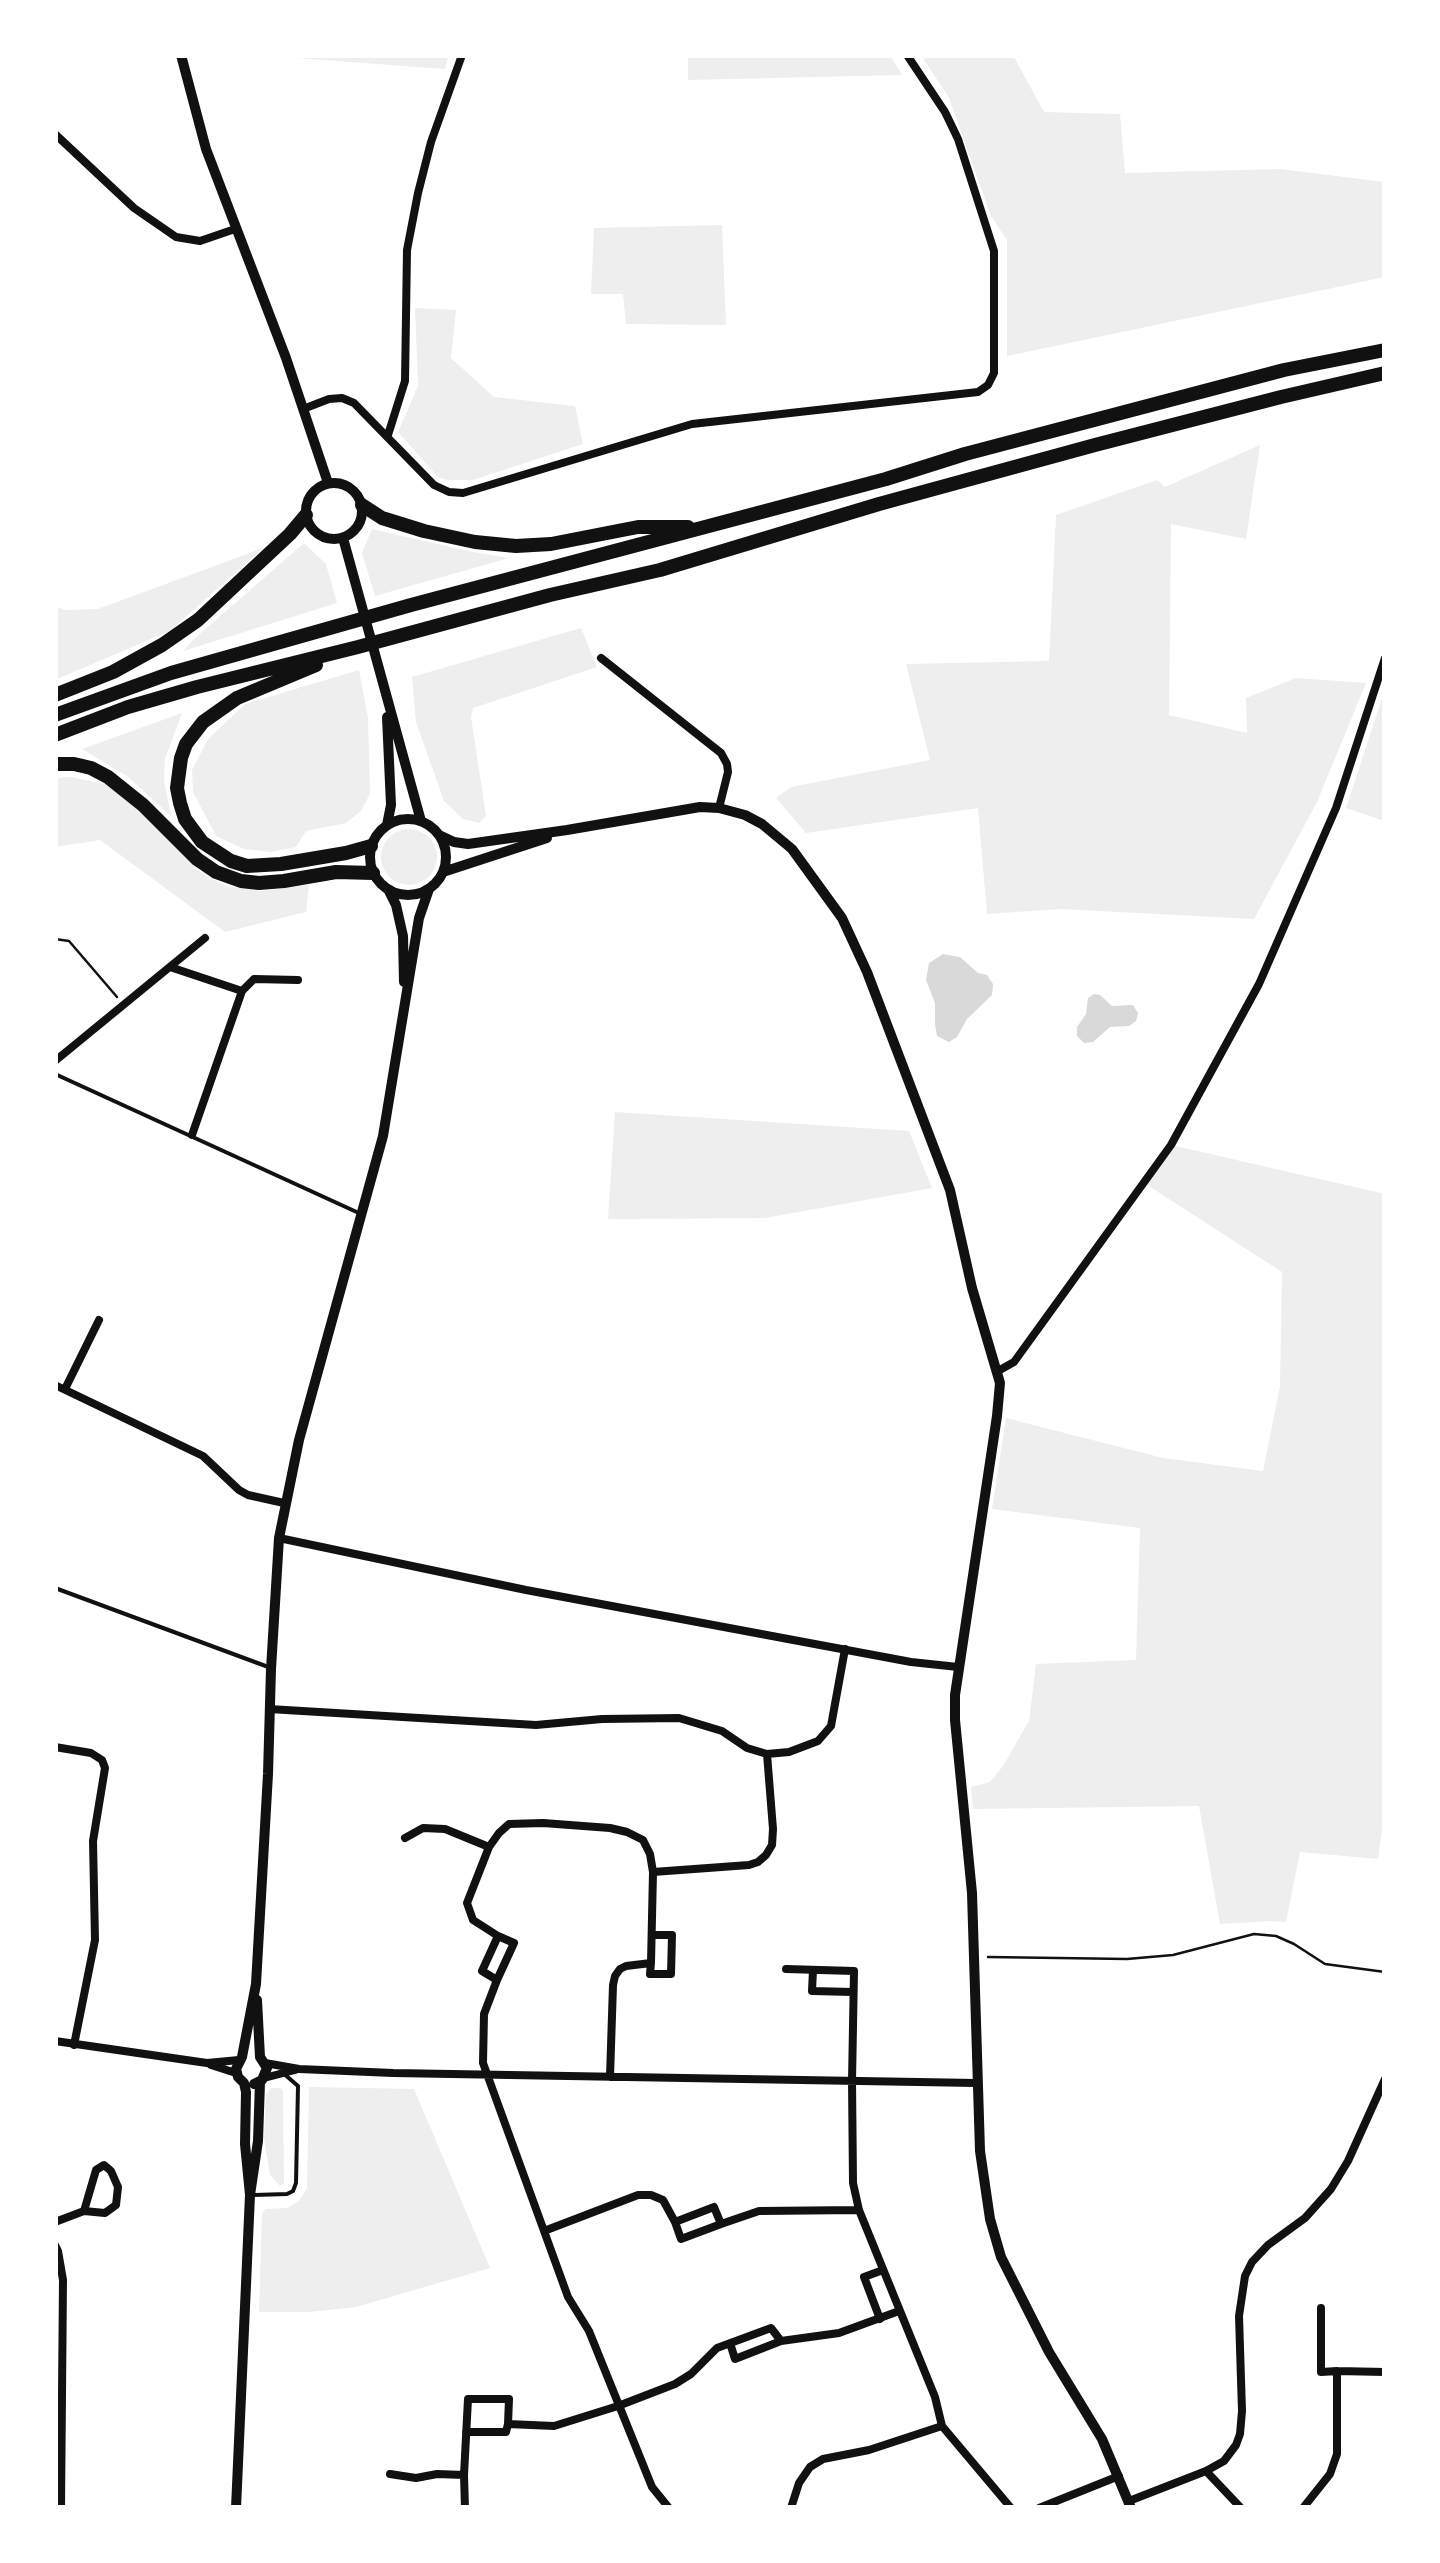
<!DOCTYPE html>
<html>
<head>
<meta charset="utf-8">
<style>
	body { margin:0 }
	#map { position:relative; width:1440px; height:2563px; overflow:hidden; background:#fff; font-family:"Roboto Condensed",sans-serif }
	canvas { display:block }
	.frame { position:absolute; inset:0; border:58px solid #fff; pointer-events:none }
</style>
</head>
<body>
<div id="map">
<canvas width="1440" height="2563"></canvas>
<div class="frame"></div>
</div>
<script>
const g = document.querySelector('canvas').getContext('2d');
g.lineJoin = 'round';
function fillPath(path, color) { g.fillStyle = color; g.fill(path, 'evenodd'); }
const poly = rows => new Path2D(rows.map(r => 'M' + r).join(''));
function strokePath(path, color, width, dash) { g.strokeStyle = color; g.lineWidth = width; g.lineCap = dash ? 'butt' : 'round'; g.setLineDash(dash || []); g.stroke(path); }
const green = poly([
	[256,55,449,55,445,69],
	[688,55,890,55,902,75,688,80],
	[921,55,1013,55,1044,112,1120,114,1125,173,1280,169,1385,182,1385,277,1007,356,1007,240,991,216,949,98],
	[722,225,726,325,626,324,623,294,591,294,594,228],
	[415,308,456,310,451,358,494,397,575,406,583,444,473,480,447,480,438,477,398,432,418,386],
	[1260,445,1246,539,1171,524,1169,715,1247,733,1246,698,1296,678,1366,683,1317,802,1254,919,1060,909,987,914,978,808,806,833,776,798,791,787,930,760,906,664,1049,661,1056,515,1157,480,1165,487],
	[372,529,473,552,509,558,375,596,362,553],
	[304,543,326,564,337,603,183,651,195,638],
	[263,548,170,631,55,680,55,606,65,610,98,609],
	[581,628,597,667,473,708,471,717,486,816,479,823,463,819,444,801,416,722,412,677],
	[359,670,368,718,370,794,361,811,346,823,306,831,296,847,271,852,244,849,216,836,193,792,192,770,208,739,245,704],
	[1385,689,1385,821,1346,808],
	[182,713,165,759,164,780,171,816,127,776,82,749],
	[71,777,105,784,127,799,204,875,227,886,261,891,309,885,306,912,225,932,100,840,55,847,55,778],
	'381 857a28 28 0 1 1 56 0a28 28 0 1 1-56 0Z',
	[615,1112,909,1131,932,1188,765,1218,608,1219],
	[1171,1145,1385,1194,1385,1809,1378,1859,1300,1852,1286,1922,1272,1921,1220,1924,1199,1806,973,1809,971,1787,990,1782,1003,1766,1029,1721,1036,1664,1136,1660,1140,1528,992,1509,1006,1418,1163,1458,1263,1471,1280,1386,1282,1272,1144,1183],
	[309,2087,414,2089,490,2268,356,2307,309,2312,259,2312,262,2214,266,2209,287,2208,299,2201,307,2188],
	[271,2088,281,2088,283,2091,284,2184,280,2186,270,2175,264,2139,266,2095]
]);
const water = poly([
	[943,954,960,957,978,973,987,975,993,984,992,995,967,1019,957,1037,949,1042,937,1036,935,1024,935,1003,926,980,929,963],
	[1094,994,1100,995,1112,1006,1133,1005,1138,1013,1136,1021,1129,1026,1110,1027,1093,1042,1084,1043,1077,1036,1077,1027,1086,1014,1088,998]
]);
const path = poly([
	[55,939,69,941,117,997],
	[988,1957,1127,1959,1173,1955,1254,1934,1276,1936,1294,1944,1325,1964,1385,1972]
]);
const service = poly([
	[55,1074,361,1214],
	[55,1588,271,1668],
	[254,2195,287,2194,293,2191,296,2183,298,2086,283,2073]
]);
const minor = poly([
	[55,134,134,208,176,237,200,241,235,229],
	[303,409,329,399,342,398,354,403,434,485,449,492,463,493,692,424,978,392,988,385,994,373,994,251,958,139,945,112,907,55],
	[388,435,405,381,407,250,418,193,431,142,462,55],
	[601,658,721,753,727,764,728,772,719,808],
	[170,967,242,991],
	[55,1061,205,938],
	[192,1135,242,991,254,979,298,980],
	[998,1371,1014,1362,1171,1145,1259,984,1336,808,1385,658],
	[55,1385,203,1456,239,1490,248,1495,284,1503],
	[65,1389,99,1320],
	[279,1538,526,1590,911,1662,958,1667],
	[269,1709,536,1725,602,1719,679,1718,722,1731,747,1748,767,1754,789,1752,818,1741,831,1726,845,1649],
	[55,1747,91,1753,102,1760,105,1768,93,1841,95,1940,74,2045],
	[405,1838,423,1828,445,1829,489,1847],
	[653,1872,749,1865,758,1862,766,1855,772,1845,773,1829,767,1754],
	[651,1963,650,1974,671,1974,672,1935,652,1935],
	[786,1969,854,1971,852,2081,853,2183,859,2210,935,2397,942,2426],
	[813,1970,812,1991,853,1992],
	[497,1980,514,1943,498,1936],
	[55,2041,207,2063,239,2060],
	[265,2063,299,2069,393,2073,976,2083],
	[211,2065,236,2073],
	[610,2077,613,1985,615,1976,620,1969,626,1966,651,1963,653,1872,650,1854,643,1840,627,1832,610,1828,543,1823,509,1824,499,1833,489,1847,467,1903,473,1920,498,1936,482,1971,497,1980,484,2014,483,2063,568,2297,589,2331,652,2487,669,2508],
	[264,2078,295,2070],
	[55,2222,84,2211,105,2213,116,2205,118,2187,111,2171,104,2165,96,2170,84,2211],
	[675,2222,681,2239,721,2224],
	[544,2231,638,2195,651,2195,663,2200,675,2222,714,2207,721,2224,759,2211,859,2210],
	[55,2245,58,2251,63,2280,61,2508],
	[1321,2308,1321,2372,1337,2371],
	[880,2319,864,2277,883,2270],
	[730,2343,735,2359,781,2341],
	[466,2432,506,2432,508,2424],
	[1206,2471,1241,2508],
	[390,2474,416,2478,437,2474,464,2475],
	[1129,2501,1206,2471,1224,2461,1236,2445,1240,2434,1242,2411,1239,2316,1245,2276,1252,2262,1268,2245,1305,2218,1331,2189,1348,2161,1385,2079],
	[465,2508,464,2475,468,2399,509,2399,508,2424,554,2426,618,2406,675,2384,691,2374,717,2348,771,2328,781,2341,839,2333,899,2311],
	[791,2508,799,2483,810,2467,823,2459,869,2450,942,2426,1011,2508],
	[1039,2508,1119,2476],
	[1303,2508,1330,2474,1337,2454,1337,2371,1385,2372]
]);
const tertiary = poly([
	[181,55,206,149,286,358,328,483],
	'306 511a28 28 0 1 1 56 0a28 28 0 1 1-56 0Z',
	[343,538,421,821],
	[387,717,391,805,387,825],
	'370 857a38 38 0 1 1 76 0a38 38 0 1 1-76 0Z',
	[439,835,454,842,468,844,567,830,700,807,719,808,745,815,762,824,792,849,842,918,867,972,950,1190,972,1288,1000,1383,997,1416,955,1695,955,1720,972,1893,980,2151,990,2219,1001,2257,1049,2352,1102,2439,1131,2508],
	[443,872,547,838],
	[389,891,396,905,403,936,404,982],
	[254,2084,262,2080,267,2068,260,2057,257,2000],
	[250,2195,245,2144,246,2092,244,2083,238,2077,236,2069,242,2057,256,1984,268,1774,271,1669,279,1538,299,1440,383,1136,419,918,429,889],
	[236,2508,250,2195,258,2141,260,2082]
]);
const trunk = poly([
	[362,505,382,518,424,531,475,542,516,546,551,544,638,527,688,527],
	[316,665,237,698,203,722,186,744,181,758,177,788,180,803,185,819,202,842,231,861,247,866,281,864,346,853,371,846],
	[55,695,113,672,162,645,198,620,290,534,306,515],
	[55,715,171,673,411,605,886,479,965,454,1284,370,1385,350],
	[55,735,128,707,197,687,358,647,550,595,660,570,879,504,1095,445,1281,397,1385,373],
	[55,764,74,764,91,768,108,777,143,805,197,859,216,872,241,881,259,883,284,881,336,872,373,873]
]);
fillPath(green, '#eee');
fillPath(water, '#d9d9d9');
strokePath(path, '#111', 2.5);
strokePath(service, '#111', 4);
strokePath(minor, '#111', 8);
strokePath(tertiary, '#111', 10);
strokePath(trunk, '#111', 14);
</script>
</body>
</html>
